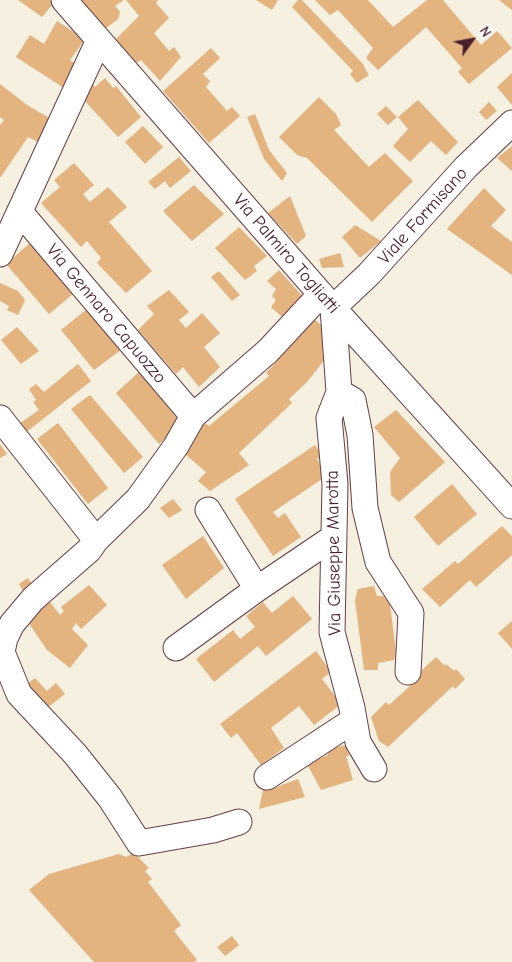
<!DOCTYPE html>
<html>
<head>
<meta charset="utf-8">
<style>
	body { margin:0 }
	#map { position:relative; width:512px; height:962px; overflow:hidden; background:#f6f0e0; font-family:"Comic Neue",sans-serif }
	canvas { display:block }
	.north { position:absolute; left:447px; top:15px; width:50px; height:50px; -webkit-text-stroke:4px #fff; paint-order:stroke; rotate:58deg; font-size:14px; font-weight:700; line-height:20px; text-align:center; color:#4a1f2b }
	.north::after { content:''; display:block; margin:auto; width:18px; height:22px; background:#4a1f2b; clip-path:polygon(50% 0,100% 100%,50% 72%,0 100%) }
</style>
</head>
<body>
<div id="map">
<canvas width="512" height="962"></canvas>
<div class="north">N</div>
</div>
<script>
const g = document.querySelector('canvas').getContext('2d');
g.lineJoin = 'round';
function fillPath(path, color) { g.fillStyle = color; g.fill(path, 'evenodd'); }
const poly = rows => new Path2D(rows.map(r => 'M' + r).join(''));
function strokePath(path, color, width, dash) { g.strokeStyle = color; g.lineWidth = width; g.lineCap = dash ? 'butt' : 'round'; g.setLineDash(dash || []); g.stroke(path); }
function label(font, color, halo, rows, align = 'center') {
  g.font = font + ' "Comic Neue",sans-serif'; g.lineWidth = 5; g.setLineDash([]); g.textBaseline = 'middle'; g.strokeStyle = halo; g.fillStyle = color; for (const [text, x, y, turn = 0] of rows) {
    g.save(); g.translate(x, y); g.rotate((+turn || 0) * Math.PI / 180); g.textAlign = isNaN(turn) ? turn : align; if (halo) g.strokeText(text, 0, 0); g.fillText(text, 0, 0); g.restore();
  }
}
const building = poly([
	[18,0,50,0,53,4,42,17],
	[79,0,124,0,115,6,120,12,118,19,105,29],
	[126,0,158,0,156,3,169,18,154,33,169,51,174,47,181,57,160,81,141,60,136,63,115,40,139,16],
	[256,0,278,0,272,10],
	[298,0,302,0,362,63,369,75,357,83,350,74,353,71,292,7],
	[315,0,368,0,393,27,427,0,443,0,481,45,497,31,512,48,469,84,458,72,462,68,426,27,378,70,366,58,373,48,338,10,330,15],
	[499,0,512,0,512,10],
	[57,21,85,39,70,60,78,66,64,88,16,57,30,35,44,44],
	[211,48,220,58,203,74,210,81,206,87,227,111,232,107,240,116,209,143,163,91],
	[512,73,512,105,497,87],
	[105,78,113,88,116,86,141,117,118,137,83,99,93,84,95,87],
	[0,84,27,105,51,119,38,142,28,137,0,178,0,125,4,120,0,117],
	[319,97,336,114,341,125,334,130,369,167,385,153,413,181,372,222,307,158,297,155,279,137],
	[418,100,458,142,446,155,431,141,410,162,393,146,408,129,398,117],
	[489,102,497,111,486,120,479,112],
	[386,106,397,117,388,125,377,114],
	[255,114,269,150,287,173,282,181,264,159,247,117],
	[143,126,163,147,145,164,125,142],
	[512,146,512,171,497,158],
	[179,157,191,171,170,188,165,181,155,189,148,182],
	[74,163,94,185,83,194,90,202,108,187,127,207,109,222,152,271,126,293,97,263,101,258,87,241,81,247,41,203,60,187,54,180],
	[194,185,224,214,192,241,163,211],
	[484,188,506,210,491,226,512,242,512,275,447,229],
	[290,196,306,236,297,244,268,213],
	[355,225,381,241,360,258,342,237],
	[239,227,267,256,254,266,257,271,245,280,215,248],
	[30,243,73,294,49,314,6,264],
	[340,253,344,267,322,268,319,259],
	[279,270,305,299,283,318,271,307,276,300,272,296,276,289,267,281],
	[219,271,240,295,232,301,211,277],
	[0,283,18,291,25,300,18,315,7,310,9,306,0,301],
	[169,290,189,312,179,320,186,328,202,313,220,333,204,347,220,367,199,387,183,367,176,374,138,330,154,314,147,306],
	[87,309,121,350,94,370,61,330],
	[314,319,321,325,328,355,308,381,289,399,292,403,239,453,249,465,210,491,198,481,206,472,185,454,202,421,209,426,269,376,266,373,279,359,275,355],
	[17,327,39,351,21,364,1,340],
	[78,364,91,381,24,434,16,426,39,410,33,402,36,400,29,389,36,384,44,392],
	[139,372,179,421,169,430,172,433,159,444,116,393],
	[90,395,143,457,124,473,71,409],
	[396,410,445,462,399,502,391,495,390,472,400,458,374,427],
	[58,423,108,488,88,504,37,439],
	[0,444,7,454,0,458],
	[315,445,322,455,317,459,328,475,273,512,278,518,285,513,301,537,273,556,235,499],
	[452,484,477,514,438,546,414,517],
	[173,499,182,510,169,518,160,508],
	[502,526,512,536,512,555,476,587,470,580,440,607,422,589,455,561,458,564],
	[203,536,224,568,186,599,162,565],
	[28,578,34,588,25,594,19,584],
	[89,585,107,605,81,629,76,623,72,629,88,645,70,668,47,650,26,619,50,602,60,615,64,611,61,607],
	[374,586,377,596,383,596,390,603,396,652,394,660,378,663,378,670,364,670,355,600,358,589],
	[293,596,312,619,266,656,258,646,214,682,196,659,233,630,240,639,255,627,246,616,263,602,272,613],
	[512,621,512,649,498,633],
	[316,651,331,672,322,679,341,704,314,725,299,706,271,728,284,748,261,765,237,733,231,738,220,724],
	[436,657,445,666,446,664,454,671,456,669,465,679,455,689,453,686,388,747,379,741,371,717,386,702,389,705,421,676,419,673],
	[35,678,47,691,56,683,65,694,47,708,27,684],
	[346,745,349,756,346,756,353,780,321,790,307,764,328,755,326,750],
	[298,779,305,797,259,809,264,785,270,781,274,788],
	[134,853,149,868,145,871,152,879,148,882,181,925,174,931,197,960,194,962,94,962,29,890,49,874,119,854,126,857],
	[232,936,239,945,225,956,217,947]
]);
const minor = poly([
	[64,0,333,308,512,506],
	[20,212,193,416],
	[0,254,99,40],
	[333,308,339,392,329,418,335,484,332,632,352,708,358,742,374,769],
	[333,308,369,274,466,167,512,123],
	[339,392,353,400,360,435,365,508,378,562,411,613,408,672],
	[0,418,96,540,138,499,176,446,193,416,268,351,321,294],
	[208,510,257,589],
	[96,540,89,550,33,599,12,624,5,638,2,652,19,694,75,754,110,798,139,843,213,830,239,822],
	[176,648,257,589,334,537],
	[267,777,354,720]
]);
const streetNames = [
	["Viale Formisano",423,216,-48],
	["Via Palmiro Togliatti",286,254,49],
	["Via Gennaro Capuozzo",106,314,50],
	["Via Giuseppe Marotta",334,553,-91]
];
fillPath(building, '#e3b380');
strokePath(minor, '#643e46', 27);
strokePath(minor, '#fff', 25);
label('18px', '#4a1f2b', '#fff', streetNames);
</script>
</body>
</html>
